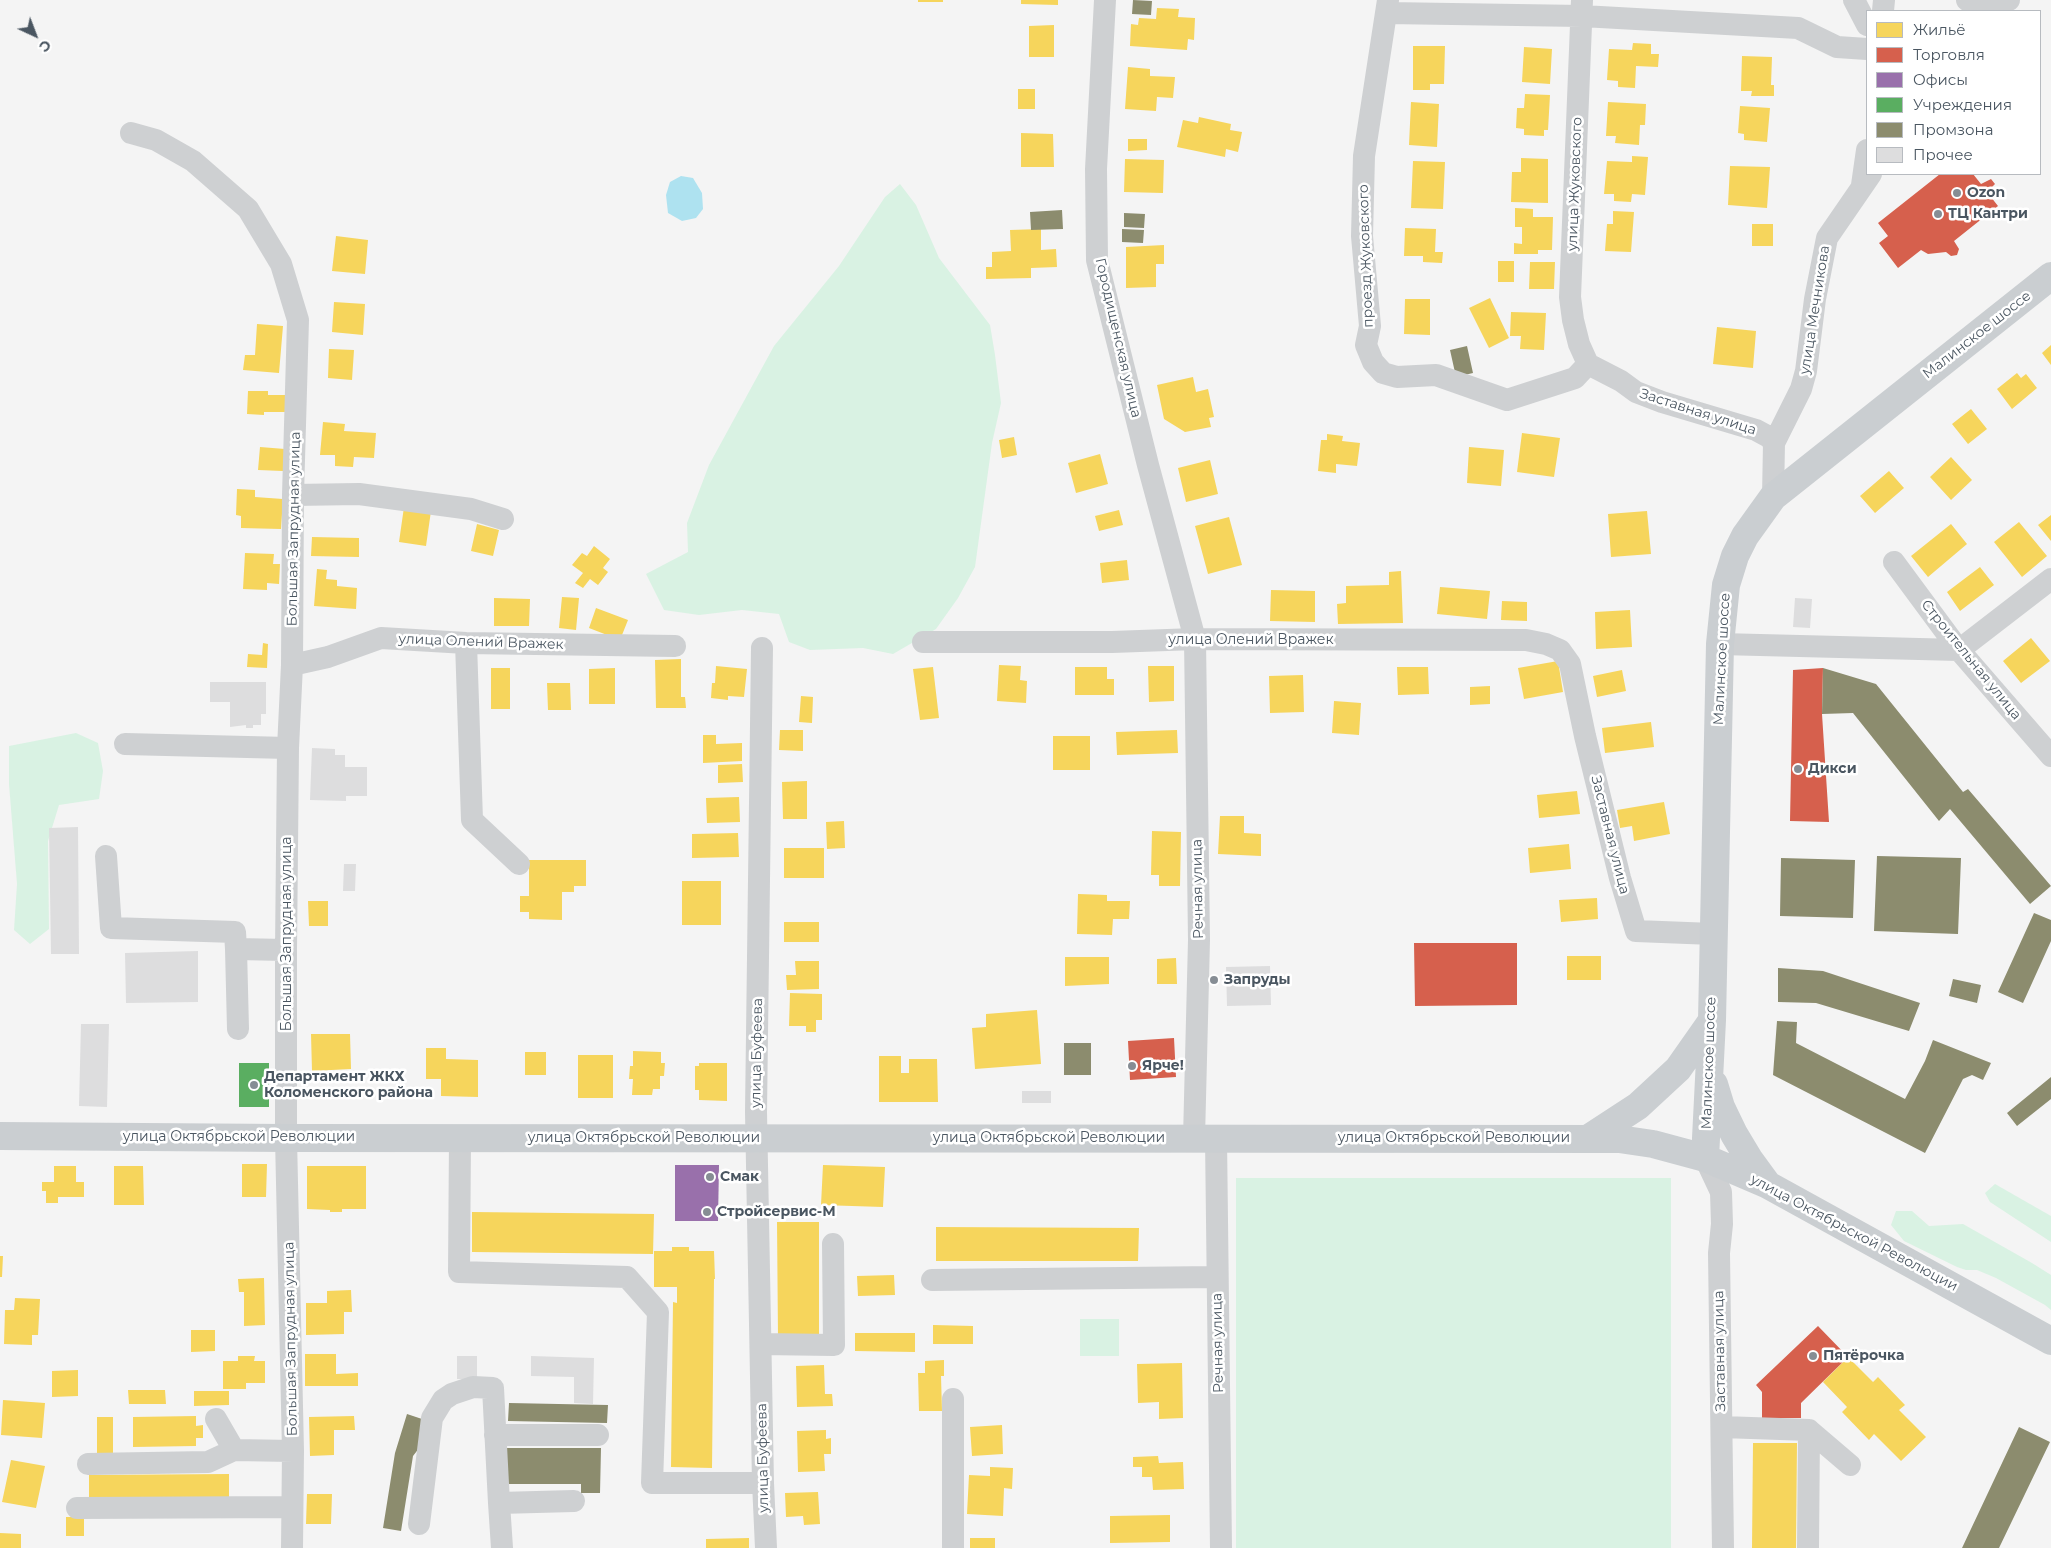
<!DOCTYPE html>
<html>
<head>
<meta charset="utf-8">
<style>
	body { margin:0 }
	#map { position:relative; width:2051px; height:1548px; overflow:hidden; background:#f4f4f4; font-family:Montserrat,sans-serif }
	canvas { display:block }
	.legend { position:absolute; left:1866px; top:10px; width:175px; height:165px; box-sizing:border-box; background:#fff; border:1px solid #b7bbc0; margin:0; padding:6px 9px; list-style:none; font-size:15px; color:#4a5661 }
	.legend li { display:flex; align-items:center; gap:10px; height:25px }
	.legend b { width:25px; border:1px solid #b7bbc0 }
	.north { position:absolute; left:10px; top:10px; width:50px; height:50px; -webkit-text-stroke:4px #fff; paint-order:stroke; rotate:137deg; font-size:14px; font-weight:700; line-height:20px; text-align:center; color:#4a5661 }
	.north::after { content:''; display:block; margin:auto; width:18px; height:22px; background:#4a5661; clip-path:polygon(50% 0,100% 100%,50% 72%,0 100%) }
</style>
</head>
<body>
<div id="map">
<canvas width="2051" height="1548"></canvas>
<ul class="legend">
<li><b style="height:14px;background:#f6d55c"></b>Жильё</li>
<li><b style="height:14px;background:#d6604d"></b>Торговля</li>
<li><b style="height:14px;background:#9970ab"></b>Офисы</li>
<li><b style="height:14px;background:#5aae61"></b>Учреждения</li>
<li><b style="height:14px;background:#8c8c6e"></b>Промзона</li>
<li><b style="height:14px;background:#ddddde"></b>Прочее</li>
</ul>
<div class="north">С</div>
</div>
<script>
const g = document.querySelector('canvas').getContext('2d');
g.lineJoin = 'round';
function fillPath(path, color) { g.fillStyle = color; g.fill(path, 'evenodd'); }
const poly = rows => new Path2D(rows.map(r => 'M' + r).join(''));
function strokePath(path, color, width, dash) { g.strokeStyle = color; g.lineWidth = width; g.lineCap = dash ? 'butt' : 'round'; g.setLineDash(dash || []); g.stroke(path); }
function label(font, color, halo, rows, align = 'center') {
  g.font = font + ' Montserrat,sans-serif'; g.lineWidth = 5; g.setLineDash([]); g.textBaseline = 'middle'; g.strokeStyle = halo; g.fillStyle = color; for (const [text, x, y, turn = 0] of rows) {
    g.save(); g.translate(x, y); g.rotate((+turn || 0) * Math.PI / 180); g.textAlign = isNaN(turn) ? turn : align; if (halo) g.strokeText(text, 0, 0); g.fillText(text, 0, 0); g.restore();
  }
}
const green = poly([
	[900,184,916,205,939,258,990,325,995,355,1001,403,992,443,975,567,958,598,936,629,893,654,863,648,810,650,789,642,779,614,742,610,699,615,664,610,646,574,688,552,687,523,709,465,774,346,839,266,885,197],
	[76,733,98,743,103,771,99,799,59,805,48,841,49,929,30,944,14,930,17,884,9,784,9,746],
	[1236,1178,1671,1178,1671,1548,1236,1548],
	[1995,1184,2051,1216,2051,1242,1990,1202,1985,1193],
	[1896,1211,1912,1211,1929,1226,1963,1224,2032,1263,2051,1275,2051,1310,2045,1305,1996,1278,1977,1270,1966,1270,1957,1267,1904,1241,1891,1225],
	[1080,1319,1119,1319,1119,1356,1080,1356]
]);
const water = poly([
	[681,176,693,178,702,193,703,209,696,218,682,221,668,213,666,195,670,182]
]);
const homes = poly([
	[918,0,943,0,943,2,918,2],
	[1021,0,1058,0,1058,5,1021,4],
	[1157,8,1179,9,1178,17,1195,18,1194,40,1188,39,1187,50,1130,46,1131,24,1138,25,1139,18,1156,19],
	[1054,25,1054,57,1029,57,1029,26],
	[1633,43,1651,44,1651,54,1659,54,1658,67,1636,66,1635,88,1618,87,1618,81,1607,80,1609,49,1632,50],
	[1413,46,1445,46,1444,84,1430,84,1430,90,1413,90],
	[1524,47,1552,49,1550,84,1522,82],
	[1742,56,1772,57,1771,85,1774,85,1774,96,1751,96,1752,91,1741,91],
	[1128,67,1150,69,1150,76,1175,77,1173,98,1157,97,1156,111,1125,109],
	[1018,89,1035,89,1035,109,1018,109],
	[1525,94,1550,95,1548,130,1544,130,1544,136,1524,135,1524,129,1516,128,1517,108,1524,108],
	[1411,102,1439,104,1437,147,1409,145],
	[1608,102,1646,104,1645,125,1640,125,1639,145,1615,143,1616,136,1606,136],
	[1740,106,1770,108,1767,142,1744,140,1744,134,1738,133],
	[1199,117,1231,124,1230,130,1242,132,1238,152,1226,149,1225,157,1177,147,1183,120,1198,123],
	[1021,133,1053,134,1054,167,1021,167],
	[1128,139,1147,139,1147,150,1128,151],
	[1632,156,1648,157,1645,195,1632,194,1631,202,1614,201,1614,194,1604,194,1607,161,1632,162],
	[1521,158,1548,159,1548,203,1511,202,1512,172,1521,172],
	[1125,159,1164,160,1163,193,1124,192],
	[1413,161,1445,162,1443,209,1411,208],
	[1730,166,1770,167,1767,208,1728,205],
	[1515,208,1533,209,1533,217,1553,217,1552,250,1538,250,1538,254,1514,254,1514,243,1522,244,1522,227,1515,227],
	[1613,211,1634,212,1631,252,1605,251,1607,224,1613,224],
	[1752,224,1773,224,1773,246,1752,246],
	[1405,228,1436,229,1435,252,1443,252,1442,263,1423,262,1423,256,1404,256],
	[1041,229,1041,250,1056,249,1057,267,1031,268,1031,278,986,279,986,267,992,267,992,252,1011,251,1010,230],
	[336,236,368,240,365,274,332,271],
	[1164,245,1164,264,1156,264,1156,287,1126,288,1126,247],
	[1498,261,1514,261,1514,282,1498,282],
	[1530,262,1555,262,1554,289,1529,289],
	[1490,298,1509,338,1489,348,1469,308],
	[1405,299,1430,299,1430,335,1404,334],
	[334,302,365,304,363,335,332,332],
	[1511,312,1546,313,1544,350,1520,349,1521,336,1510,336],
	[257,324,283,326,279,373,243,370,245,355,255,355],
	[1717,327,1756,331,1753,368,1713,364],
	[2051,345,2051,365,2042,353],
	[329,349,354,350,352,380,328,378],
	[2017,373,2021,378,2026,374,2037,388,2012,409,1997,389],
	[1193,377,1196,392,1208,389,1214,417,1209,418,1211,427,1185,432,1164,419,1157,385],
	[248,391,268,391,268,395,285,395,285,412,264,412,264,415,247,414],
	[1971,409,1987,429,1968,444,1952,424],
	[323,422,345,424,344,431,376,433,374,458,354,457,353,467,335,466,335,455,320,455],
	[1522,433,1560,438,1554,477,1517,472],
	[1327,434,1343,436,1342,441,1360,443,1357,466,1336,464,1336,473,1318,471,1321,440,1327,440],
	[1014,437,1017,455,1002,458,999,440],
	[260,447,285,449,283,471,258,470],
	[1469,447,1504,450,1501,486,1467,483],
	[1100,454,1108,484,1076,493,1068,463],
	[1951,457,1972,480,1951,500,1930,477],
	[1210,460,1218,494,1186,502,1178,468],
	[1889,471,1904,488,1875,513,1860,496],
	[237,489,255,490,255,497,283,499,281,529,241,528,241,516,236,515],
	[404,507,431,511,426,546,399,542],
	[1119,510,1123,525,1099,531,1095,516],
	[1647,511,1651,554,1611,557,1608,514],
	[2051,515,2051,541,2038,525],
	[1229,517,1242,565,1208,574,1195,526],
	[2019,522,2047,556,2022,577,1994,542],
	[477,524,499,530,493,556,471,551],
	[1951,524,1967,544,1928,577,1911,556],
	[312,537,359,538,359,557,311,556],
	[594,546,610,559,603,568,608,572,598,585,590,579,583,588,575,583,583,573,572,565,582,553,587,556],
	[245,553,274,554,273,564,280,564,279,584,267,583,267,590,243,589],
	[1127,560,1129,580,1102,583,1100,563],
	[1980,567,1994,585,1960,611,1947,592],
	[317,569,327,570,326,579,337,580,337,586,357,588,356,609,314,606],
	[1401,571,1403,623,1338,624,1337,604,1346,603,1346,586,1389,585,1389,572],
	[1440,587,1490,591,1487,619,1437,614],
	[1271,590,1315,591,1315,622,1270,621],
	[562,597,579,598,576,630,559,628],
	[494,598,530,599,529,626,494,626],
	[1502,601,1527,602,1527,621,1501,620],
	[596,608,628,620,620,640,589,628],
	[1630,610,1632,647,1596,649,1595,612],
	[2031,638,2050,661,2021,683,2003,661],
	[263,643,268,644,267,668,247,667,248,654,262,655],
	[681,659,681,697,685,697,686,708,656,708,655,660],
	[1558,661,1563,692,1524,699,1518,668],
	[999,665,1021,666,1020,680,1027,681,1026,703,997,701],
	[716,666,747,669,744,697,728,696,728,700,711,698,712,683,715,683],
	[1148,666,1174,666,1174,701,1149,702],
	[933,667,939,718,920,720,913,669],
	[1075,667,1107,667,1107,679,1114,679,1114,695,1075,695],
	[1397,667,1428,667,1429,694,1398,695],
	[491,668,510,668,510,709,491,709],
	[615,668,615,704,589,704,589,669],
	[1622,670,1626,691,1597,697,1593,676],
	[1303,675,1304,712,1270,713,1269,676],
	[547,683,570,683,571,710,548,710],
	[1490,686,1490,704,1470,705,1470,687],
	[801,696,813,697,812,723,799,722],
	[1334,701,1361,703,1359,735,1332,733],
	[1651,722,1654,747,1605,753,1602,728],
	[780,730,803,730,803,751,779,750],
	[1177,730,1178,753,1117,755,1116,732],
	[703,735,716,735,716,744,742,743,742,761,703,763],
	[1053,736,1090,736,1090,770,1053,770],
	[742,764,743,782,718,783,718,765],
	[807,781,807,819,783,819,782,782],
	[1577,791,1580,814,1539,818,1537,795],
	[739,797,740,822,707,823,706,798],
	[1664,802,1670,834,1634,841,1632,826,1620,828,1617,810],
	[1220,816,1244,816,1244,833,1261,834,1261,856,1218,854],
	[844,821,845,848,827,849,826,822],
	[1152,831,1181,832,1180,886,1159,886,1159,875,1151,875],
	[738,833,739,857,692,858,692,834],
	[1569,844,1571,869,1530,873,1528,848],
	[784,848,824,848,824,878,784,878],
	[529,860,586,860,586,886,574,886,574,892,562,892,562,920,529,919,529,912,520,912,520,896,529,896],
	[682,881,721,881,721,925,682,925],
	[1078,894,1107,895,1107,901,1130,901,1129,919,1113,919,1112,935,1077,934],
	[1597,898,1598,919,1561,922,1559,900],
	[308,901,328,901,328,926,309,926],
	[784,922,819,922,819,942,784,942],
	[1567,956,1601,956,1601,980,1567,980],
	[1065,957,1109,957,1109,984,1065,986],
	[1176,958,1177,984,1157,984,1157,959],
	[795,961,819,961,819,989,787,990,786,975,796,975],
	[790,993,822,994,822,1020,816,1020,816,1032,806,1032,806,1026,789,1026],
	[1037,1010,1041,1064,975,1069,972,1028,986,1027,986,1014],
	[311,1034,350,1034,351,1069,312,1071],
	[426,1048,446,1048,446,1059,478,1060,478,1097,441,1096,441,1079,426,1079],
	[633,1051,661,1052,661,1063,665,1063,664,1076,660,1076,660,1089,653,1089,652,1095,632,1095,633,1079,629,1079,630,1066,633,1066],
	[525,1052,546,1052,546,1075,525,1075],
	[578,1055,613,1055,613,1098,578,1098],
	[879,1056,901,1056,901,1073,909,1073,909,1059,937,1059,938,1102,879,1102],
	[699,1063,727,1063,727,1101,699,1100,699,1090,695,1090,695,1066,699,1066],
	[242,1164,267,1164,266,1197,242,1197],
	[823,1165,885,1167,883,1207,821,1205],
	[54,1166,76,1166,76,1182,84,1182,84,1197,58,1197,58,1203,46,1203,46,1191,42,1191,42,1182,54,1182],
	[114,1166,143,1166,144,1205,114,1205],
	[307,1166,366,1166,366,1209,342,1209,342,1212,330,1212,330,1210,307,1209],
	[472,1212,654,1214,653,1254,472,1252],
	[777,1222,819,1222,819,1337,778,1338],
	[936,1227,1139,1228,1138,1261,936,1261],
	[672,1247,689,1247,689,1251,714,1251,715,1279,714,1279,712,1468,671,1467,673,1302,677,1303,677,1287,654,1287,654,1251,672,1251],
	[0,1256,3,1256,2,1277,0,1277],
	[894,1275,895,1295,858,1296,857,1276],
	[264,1278,265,1325,244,1326,244,1292,239,1292,238,1279],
	[351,1290,352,1312,344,1312,344,1334,306,1335,306,1303,327,1303,327,1291],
	[15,1298,40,1299,38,1335,32,1335,32,1345,4,1344,5,1310,14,1310],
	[933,1325,973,1326,973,1344,933,1344],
	[191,1330,215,1330,215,1351,191,1352],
	[855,1333,915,1333,915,1352,855,1351],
	[305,1354,336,1354,336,1374,358,1373,358,1386,305,1386],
	[238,1356,255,1356,254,1361,265,1361,265,1383,246,1383,246,1389,223,1389,223,1361,238,1361],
	[1848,1357,1873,1382,1878,1377,1905,1405,1899,1410,1926,1437,1901,1461,1874,1434,1869,1440,1842,1412,1847,1407,1823,1382],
	[944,1360,944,1376,941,1376,942,1411,919,1411,918,1373,925,1373,925,1361],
	[1182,1363,1183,1418,1159,1419,1159,1402,1138,1403,1137,1364],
	[824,1365,825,1394,832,1394,833,1406,797,1407,796,1366],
	[78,1370,78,1396,52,1397,52,1371],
	[128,1390,165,1390,166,1404,129,1404],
	[194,1391,229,1391,229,1405,194,1406],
	[3,1400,45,1403,42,1438,1,1435],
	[196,1416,196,1426,203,1425,203,1438,196,1438,196,1446,133,1447,133,1417],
	[354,1416,355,1430,334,1430,334,1455,310,1456,309,1417],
	[97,1417,113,1417,113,1455,97,1455],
	[1002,1425,1003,1454,972,1456,970,1427],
	[826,1430,826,1439,831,1438,831,1454,824,1454,825,1471,798,1472,797,1431],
	[1753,1443,1797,1443,1796,1548,1752,1548],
	[1158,1456,1159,1463,1183,1462,1184,1489,1153,1490,1152,1477,1142,1477,1142,1467,1133,1467,1133,1457],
	[11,1460,45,1466,36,1508,2,1502],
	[990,1467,1013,1468,1012,1489,1004,1488,1003,1516,967,1514,969,1475,990,1476],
	[229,1474,229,1502,89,1502,89,1475],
	[818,1492,820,1524,804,1525,803,1516,786,1517,785,1493],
	[307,1494,332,1494,331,1524,306,1524],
	[1170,1515,1170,1542,1110,1543,1110,1516],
	[66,1517,84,1517,84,1536,66,1536],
	[0,1533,21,1534,21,1548,0,1548],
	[749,1538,749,1548,706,1548,706,1539],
	[970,1538,995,1538,995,1548,970,1548]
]);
const shops = poly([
	[1940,174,1973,174,1981,184,1991,179,1995,184,1987,192,1998,206,1954,241,1959,249,1957,255,1951,256,1946,252,1928,254,1921,250,1898,268,1879,243,1888,236,1878,223],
	[1823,668,1822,714,1829,822,1790,821,1793,670],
	[1414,943,1517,943,1517,1005,1415,1006],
	[1174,1038,1176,1077,1130,1080,1128,1041],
	[1818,1326,1848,1357,1801,1403,1801,1418,1762,1418,1762,1392,1756,1385]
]);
const offices = poly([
	[675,1165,719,1165,718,1221,675,1221]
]);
const public = poly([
	[239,1063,269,1063,269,1107,239,1107]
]);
const industry = poly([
	[1133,0,1152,1,1151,15,1132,14],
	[1062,210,1063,229,1031,230,1030,212],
	[1124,213,1145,214,1144,228,1124,227],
	[1122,229,1144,230,1143,243,1122,242],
	[1467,346,1473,373,1456,377,1450,350],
	[1823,668,1876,684,1963,792,1968,789,2051,886,2030,904,1950,809,1939,821,1853,713,1822,714],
	[1877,856,1961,858,1958,934,1874,931],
	[1781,858,1855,860,1853,918,1780,916],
	[2034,913,2051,920,2051,941,2023,1003,1998,992],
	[1778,968,1823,971,1920,1003,1909,1031,1816,1003,1778,1002],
	[1953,979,1981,985,1977,1003,1949,996],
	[1777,1021,1797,1022,1796,1043,1905,1099,1925,1061,1933,1040,1991,1063,1983,1080,1972,1075,1963,1079,1925,1153,1773,1075],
	[1064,1043,1091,1043,1091,1075,1064,1075],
	[2051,1077,2051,1099,2017,1126,2007,1113],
	[509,1403,608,1405,607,1423,508,1421],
	[407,1414,428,1421,420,1447,413,1456,401,1531,383,1528,395,1453],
	[2019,1427,2050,1442,1999,1548,1962,1548],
	[500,1448,601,1448,600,1493,581,1493,581,1484,506,1484]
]);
const building = poly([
	[1795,598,1812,599,1810,628,1793,627],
	[210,682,266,682,266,714,261,714,261,725,253,725,253,728,246,728,246,725,230,727,230,702,210,702],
	[312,748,335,749,335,755,345,755,345,767,367,767,367,796,346,796,346,801,310,800],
	[78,827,79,954,51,954,49,828],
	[344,864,356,864,355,891,343,891],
	[198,951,198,1002,126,1003,125,953],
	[1270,966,1271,1005,1227,1006,1226,967],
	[81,1024,109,1024,107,1107,79,1106],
	[1022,1091,1051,1091,1051,1103,1022,1103],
	[457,1356,477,1356,477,1379,457,1379],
	[531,1356,594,1358,593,1404,574,1403,574,1377,531,1376]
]);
const minor = poly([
	[1105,0,1096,169,1097,260,1148,465,1195,639,1199,940,1194,1138],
	[1388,0,1364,156,1362,236,1370,326,1366,345,1373,362,1383,373,1397,377,1436,375,1507,400,1575,378,1588,364],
	[1582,0,1570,297,1573,320,1579,344,1588,364],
	[1854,0,1867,25],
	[1967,0,1979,8,2009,0],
	[1883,11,1884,0],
	[1387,13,1582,16,1798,28,1837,47,1867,49],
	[131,133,156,140,193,161,248,209,281,264,298,320,293,495,292,665,288,748,286,950,286,1138,293,1451,292,1548],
	[1862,185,1867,150],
	[1588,364,1621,381,1636,392,1662,402,1756,430,1769,437,1774,443],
	[293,495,359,494,471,509,503,519],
	[1773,497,1774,443,1801,389,1806,371,1815,299,1827,238,1871,174],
	[1894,562,1959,650,2051,756],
	[923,642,1112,642,1195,639,1526,640,1546,644,1560,650,1570,664,1585,736,1620,878,1636,931,1713,934],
	[466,643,472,820,519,864],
	[1720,644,1959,650],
	[762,648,756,1112,763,1483,766,1548],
	[1959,650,2051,579],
	[292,665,328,657,381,638,466,643,675,646],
	[125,744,288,748],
	[106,856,111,928,235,932,236,949],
	[238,1029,236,949,286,950],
	[460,1138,459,1272,627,1277,658,1312,652,1483,763,1483],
	[1216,1138,1221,1548],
	[1705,1158,1721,1192,1722,1224,1719,1253,1723,1548],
	[932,1280,1217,1277],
	[761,1344,834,1345,833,1244],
	[953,1399,953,1548],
	[216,1419,234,1450],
	[1722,1427,1809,1430,1850,1465],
	[495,1435,598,1435],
	[88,1464,208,1462,234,1450,293,1451],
	[499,1503,502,1548],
	[77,1508,292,1507],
	[419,1524,432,1418,443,1400,452,1394,473,1387,493,1388,499,1503,574,1501],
	[1808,1548,1809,1430]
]);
const major = poly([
	[1714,1084,1721,1107,1734,1134,1749,1159,1768,1185],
	[0,1136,286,1138,1619,1139,1653,1144,1705,1158,1768,1185,2051,1341],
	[1589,1138,1638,1106,1678,1069,1711,1022],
	[1705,1158,1712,1020,1720,644,1726,585,1735,556,1745,536,1773,497,2051,276]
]);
const markers = [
	[1957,193,5,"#868d94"],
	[1938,214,5,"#868d94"],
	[1798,769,5,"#868d94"],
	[1214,980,5,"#868d94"],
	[1132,1066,5,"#868d94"],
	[254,1085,5,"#868d94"],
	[710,1177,5,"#868d94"],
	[707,1212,5,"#868d94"],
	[1813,1356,5,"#868d94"]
];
const streetNames = [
	["улица Жуковского",1575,184,-88],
	["проезд Жуковского",1366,256,-92],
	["улица Мечникова",1815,310,-81],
	["Малинское шоссе",1977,335,-38],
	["Городищенская улица",1118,338,77],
	["Заставная улица",1698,412,18],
	["Большая Запрудная улица",294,529,-89],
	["улица Олений Вражек",1251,640],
	["улица Олений Вражек",481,642,2],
	["Малинское шоссе",1722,659,-87],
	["Строительная улица",1971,660,51],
	["Заставная улица",1610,835,76],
	["Речная улица",1198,889,-91],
	["Большая Запрудная улица",287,934,-90],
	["улица Буфеева",757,1053,-89],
	["Малинское шоссе",1709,1063,-88],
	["улица Октябрьской Революции",239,1137],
	["улица Октябрьской Революции",644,1138],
	["улица Октябрьской Революции",1049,1138],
	["улица Октябрьской Революции",1454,1138],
	["улица Октябрьской Революции",1854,1233,28],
	["Большая Запрудная улица",291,1339,-91],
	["Речная улица",1218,1343,-91],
	["Заставная улица",1720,1351,-91],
	["улица Буфеева",763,1458,-91]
];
const poiNames = [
	["Ozon",1967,193],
	["ТЦ Кантри",1948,214],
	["Дикси",1808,769],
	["Запруды",1224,980],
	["Ярче!",1142,1066],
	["Департамент ЖКХ",264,1077],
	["Коломенского района",264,1093],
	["Смак",720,1177],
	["Стройсервис-М",717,1212],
	["Пятёрочка",1823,1356]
];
fillPath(green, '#d9f2e3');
fillPath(water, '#aee2f0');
fillPath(homes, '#f6d55c');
fillPath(shops, '#d6604d');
fillPath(offices, '#9970ab');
fillPath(public, '#5aae61');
fillPath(industry, '#8c8c6e');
fillPath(building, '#ddddde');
strokePath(minor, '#ced0d2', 22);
strokePath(major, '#caced1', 28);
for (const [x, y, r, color] of markers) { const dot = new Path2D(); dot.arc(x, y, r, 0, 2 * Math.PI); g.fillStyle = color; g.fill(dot); strokePath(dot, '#fff', 2); }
label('14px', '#4a5661', '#fff', streetNames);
label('bold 14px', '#4a5661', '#fff', poiNames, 'left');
</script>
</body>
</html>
